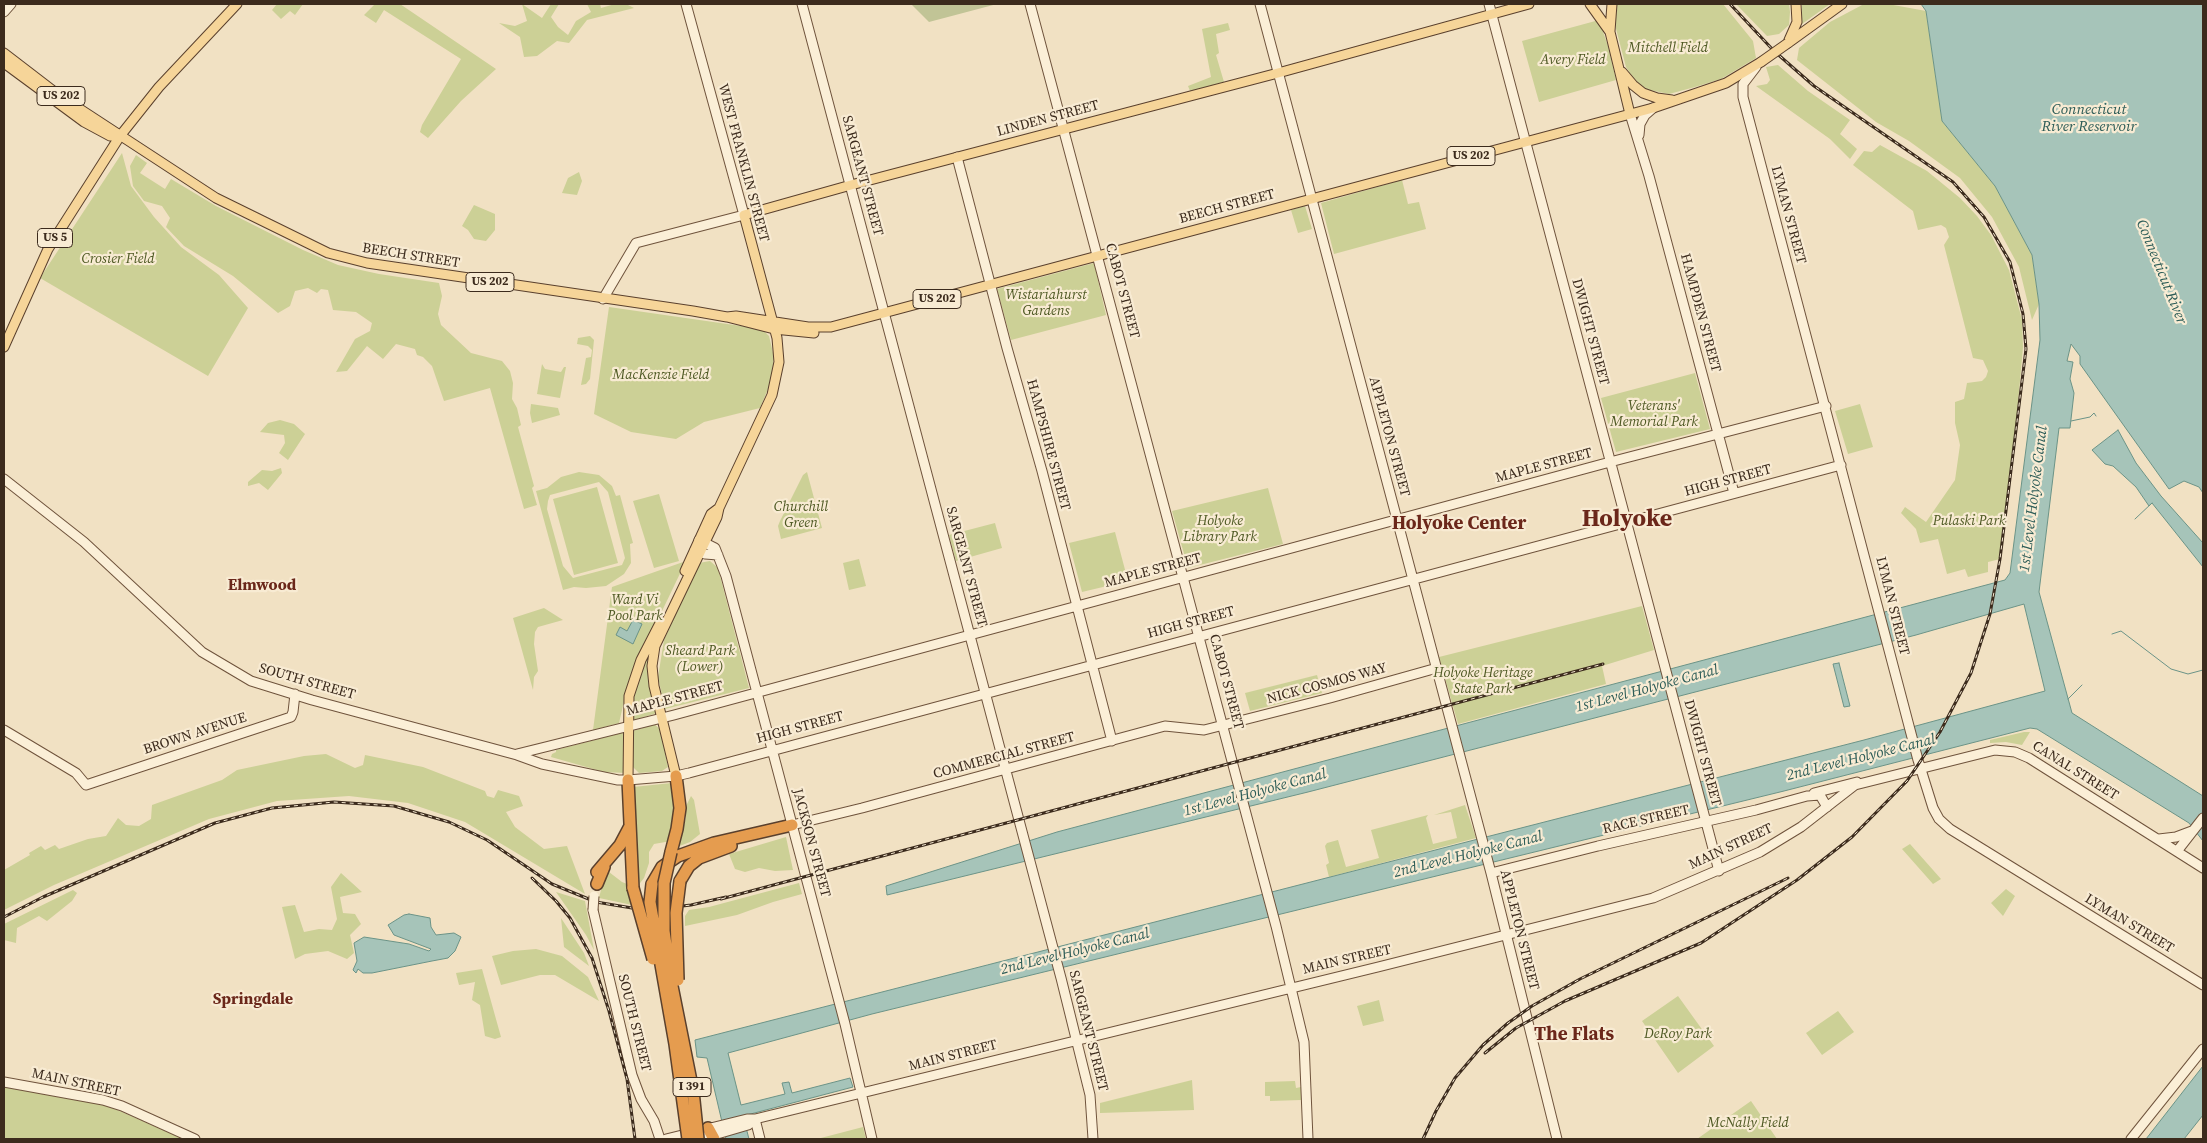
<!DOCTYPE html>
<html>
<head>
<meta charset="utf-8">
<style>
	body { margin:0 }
	#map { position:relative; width:2207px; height:1143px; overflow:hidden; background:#f1e1c3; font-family:"Source Serif 4",serif }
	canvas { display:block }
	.frame { position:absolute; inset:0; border:5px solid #3c2b1d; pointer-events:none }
</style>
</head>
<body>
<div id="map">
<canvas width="2207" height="1143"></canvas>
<div class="frame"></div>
</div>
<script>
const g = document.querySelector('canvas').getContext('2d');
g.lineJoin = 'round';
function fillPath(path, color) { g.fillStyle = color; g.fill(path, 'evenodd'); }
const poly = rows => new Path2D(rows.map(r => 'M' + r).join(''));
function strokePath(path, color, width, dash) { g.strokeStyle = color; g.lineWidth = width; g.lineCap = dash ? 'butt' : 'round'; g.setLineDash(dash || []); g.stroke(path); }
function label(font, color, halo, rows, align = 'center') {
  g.font = font + ' "Source Serif 4",serif'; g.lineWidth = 4.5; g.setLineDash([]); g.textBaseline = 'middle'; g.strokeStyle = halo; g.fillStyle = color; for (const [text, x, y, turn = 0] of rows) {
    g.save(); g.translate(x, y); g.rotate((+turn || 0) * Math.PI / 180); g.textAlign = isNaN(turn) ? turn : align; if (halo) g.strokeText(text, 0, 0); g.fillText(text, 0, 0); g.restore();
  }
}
const green = poly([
	[277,4,303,4,295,15,290,11,281,19,272,10],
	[375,4,400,4,496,69,461,101,428,138,420,132,422,125,461,59,384,10,376,23,364,15],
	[522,4,542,18,551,4,559,4,551,17,558,27,568,35,576,21,591,12,587,4,600,4,601,8,615,4,626,4,634,8,587,20,569,43,557,41,537,56,524,57,520,37,499,23,515,26,527,21],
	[1615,4,1723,4,1753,41,1756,58,1721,79,1695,87,1669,94,1645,89,1633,78,1626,67,1614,21],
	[1736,4,1789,4,1790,12,1789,25,1779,34,1767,36],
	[1802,4,1830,4,1802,24],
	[1864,4,1888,4,1926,11,1942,121,1995,186,2032,255,2039,304,2032,320,2019,267,1992,217,1960,178,1909,141,1876,122,1797,60,1799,48,1830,22],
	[1599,20,1608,46,1616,80,1539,102,1522,41],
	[1228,23,1230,30,1216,34,1219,53,1216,55,1224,82,1190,91,1188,86,1211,77,1202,29],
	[1778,65,1808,91,1850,120,1840,134,1857,149,1850,159,1830,139,1756,86,1767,84,1770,80,1766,67],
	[1880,145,1927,171,1960,198,1977,216,1991,235,2009,270,2022,320,2023,347,2013,459,2000,559,1988,562,1988,572,1968,577,1965,569,1947,574,1938,539,1920,543,1916,529,1901,513,1905,507,1926,522,1955,480,1960,445,1955,423,1955,402,1964,399,1967,383,1982,381,1986,377,1988,371,1983,360,1973,358,1944,245,1949,237,1946,228,1941,225,1918,230,1913,211,1853,165,1864,151,1872,152],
	[122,153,131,186,154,217,181,247,219,275,248,308,208,376,40,278],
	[136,155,147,163,140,173,165,189,171,179,216,206,303,250,338,265,379,274,439,283,442,296,438,314,441,325,471,353,502,361,510,371,513,383,512,399,517,408,521,425,518,427,534,486,532,488,537,505,524,509,490,388,444,401,432,366,423,357,417,355,415,349,396,344,383,359,367,346,347,371,336,372,355,339,370,331,372,323,356,312,333,310,328,290,321,289,317,293,308,288,295,291,290,306,278,313,233,276,184,246,166,227,170,218,162,206,144,201,133,186,130,166],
	[579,172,582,181,577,195,562,193,568,178],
	[1402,180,1408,204,1419,202,1426,229,1334,254,1321,203],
	[474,205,495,214,495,230,486,241,474,239,468,230,462,226],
	[1305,206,1312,229,1298,233,1291,210],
	[1094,263,1106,315,1011,340,997,289],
	[609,307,762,329,769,336,774,357,771,382,760,408,704,422,676,439,631,432,594,414],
	[590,336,594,340,590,379,586,384,581,385,586,358,591,357,592,350,588,346,577,344,578,338],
	[542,364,545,369,561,372,564,367,566,367,560,398,537,394],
	[1695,373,1710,429,1616,452,1601,398],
	[531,404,558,408,560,415,532,423,530,413],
	[1860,404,1873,447,1848,454,1835,411],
	[280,420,294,424,305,434,288,460,279,453,285,443,284,435,260,432,268,423],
	[281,468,282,473,268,490,259,483,248,486,248,482,262,470,272,471],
	[579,472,599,475,612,486,616,496,620,495,633,543,630,544,631,563,624,574,606,586,586,588,574,587,563,590,536,491,547,488,561,477],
	[599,482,608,492,625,558,622,565,573,578,563,566,547,509,548,501,550,495],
	[807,472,822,528,781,539,778,526,780,521,803,475],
	[597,487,618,563,574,575,553,499],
	[1268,488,1283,544,1188,568,1172,511],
	[659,494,679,561,654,568,633,501],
	[995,523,1002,548,956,561,949,535],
	[1115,532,1128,581,1082,592,1069,543],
	[859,559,866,586,849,590,843,563],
	[686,561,629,680,619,723,593,730,612,587],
	[710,561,718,568,749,688,665,709,658,677,664,640,699,563],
	[1642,606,1654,650,1602,666,1606,684,1458,724,1439,657],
	[544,608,563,620,538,627,535,632,534,644,538,671,534,677,533,690,513,618],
	[650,653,657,713,634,720,632,715,633,695,638,676],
	[1317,675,1322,693,1250,711,1245,693],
	[654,724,660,729,668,767,662,771,639,773,633,767,633,731],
	[625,732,626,773,604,772,551,757,552,754,556,752,556,750],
	[2024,732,2030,732,2022,745,2006,742,1990,743,1990,740],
	[326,754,355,768,363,765,365,755,423,767,485,791,487,796,494,798,498,790,519,796,523,806,506,812,515,827,544,849,567,846,585,894,465,822,408,803,349,796,277,801,209,819,54,885,4,910,4,870,30,855,29,853,41,846,45,850,55,845,59,849,88,839,106,836,118,818,126,825,139,826,151,819,152,805,222,780,237,770,304,756],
	[672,783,676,811,671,841,654,844,649,852,649,863,644,878,637,887,633,787],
	[691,796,694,800,700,834,690,842,677,847,686,818,686,806],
	[1465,805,1476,838,1329,877,1326,865,1329,863,1325,846,1327,843,1338,840,1346,867,1379,858,1371,830,1428,815,1426,818,1433,844,1457,838,1451,812,1434,815],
	[786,837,793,870,775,871,759,868,745,872,735,869,729,854],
	[1910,844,1941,879,1933,884,1902,849],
	[609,872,622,882,627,884,632,905,599,898,604,878],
	[341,873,362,892,340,897,343,913,355,914,361,924,350,935,354,953,347,959,328,951,305,954,295,959,282,907,295,905,304,932,319,929,332,930,337,919,331,887],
	[799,883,802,894,773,902,737,915,685,926,685,916,689,910,709,907],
	[2006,889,2015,896,2003,916,1991,903],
	[73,890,77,893,72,901,47,921,39,916,17,928,16,943,4,940,4,924],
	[556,892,585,901,594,950,586,935],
	[561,918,584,953,589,966,564,947],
	[536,949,562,956,588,977,599,1001,555,975,540,975,501,985,492,956,513,951],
	[482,969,501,1037,495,1039,485,1036,480,1005,472,1000,475,982,459,985,456,973],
	[1678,996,1714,1046,1678,1073,1642,1021],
	[1379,1000,1384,1021,1363,1026,1357,1006],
	[1838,1011,1854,1032,1822,1055,1806,1033],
	[1192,1080,1194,1110,1100,1113,1100,1103],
	[1295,1081,1296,1088,1301,1087,1301,1100,1270,1101,1270,1096,1265,1096,1265,1082],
	[4,1087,106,1105,183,1139,4,1139],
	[1751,1101,1777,1139,1697,1139],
	[863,1127,866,1139,817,1139]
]);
const cemetery = poly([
	[911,4,997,4,929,22]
]);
const water = poly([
	[1921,4,2203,4,2203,493,2199,487,2184,481,2169,489,2080,364,2080,356,2071,344,2067,361,2073,362,2070,379,2074,393,2070,428,2059,428,2039,592,2072,713,2203,796,2203,841,2189,823,2037,729,2030,728,1784,791,872,1014,728,1053,741,1105,785,1094,782,1083,789,1082,792,1093,850,1078,853,1087,743,1116,749,1139,726,1139,707,1058,697,1057,695,1040,1864,740,2045,691,2024,604,1916,635,1308,792,887,895,886,886,1057,832,2005,580,2010,573,2040,340,2039,304,2032,255,1995,186,1942,121,1926,11,1921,4],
	[2118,430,2136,463,2161,496,2203,543,2203,567,2152,503,2149,506,2136,487,2113,466,2105,464,2092,450,2118,430],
	[633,620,642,624,633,644,616,635,620,627,627,631,633,620],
	[1839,663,1850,706,1844,707,1833,664,1839,663],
	[409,914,430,918,431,927,436,935,454,933,461,937,455,951,448,958,432,961,372,973,363,973,358,969,356,973,353,970,357,961,354,943,364,937,409,944,429,951,431,949,394,935,388,925,404,915,409,914],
	[2203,1066,2203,1115,2184,1139,2146,1139,2203,1066]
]);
const stream = poly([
	[2071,421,2090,417,2094,413,2096,416],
	[2135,519,2152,503],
	[2112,634,2121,631,2171,669,2188,674,2203,670],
	[2068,699,2082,685]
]);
const secondary = poly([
	[802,4,1061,978,1090,1095,1093,1139],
	[1030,4,1276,926,1304,1042,1308,1139],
	[1260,4,1491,873,1557,1139],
	[1489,4,1719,871],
	[4,12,11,4],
	[1756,67,1743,84,1743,97,1918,760,1933,808,1939,819,1950,829,2203,985],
	[1630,114,1649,176,1734,493],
	[1639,135,1640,124,1645,115,1653,108],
	[957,157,1007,348,1042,471,1112,741],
	[603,299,636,243,744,215,686,4],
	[4,479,84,542,202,652,251,681,312,700,517,755,542,764,618,780,628,780,676,776,689,773,1841,465],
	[699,540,715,548,726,576,845,1024,872,1139],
	[695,550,705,554,718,555],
	[4,730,76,773,86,785,291,717,293,712,295,694],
	[517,754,674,715,1610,462,1826,406],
	[1814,793,1857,782],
	[792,825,862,808,1165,726,1204,730,1330,698,1437,668],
	[2159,839,2176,837,2192,831],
	[2178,850,2203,818],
	[1491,873,1598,846,1756,810,1807,796,1820,795,1827,807],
	[593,910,632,1075,641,1099,654,1121,660,1139],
	[4,1082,103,1100,122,1106,195,1139],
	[755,1119,760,1139],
	[666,1139,747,1119,755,1119,1378,967,1653,898,1760,852,1801,827,1855,785,1995,750,2015,752,2029,758,2203,868],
	[700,1139,748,1125,755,1119],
	[2131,1139,2203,1049]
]);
const primary = poly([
	[1590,4,1610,32,1630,114],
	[1610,31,1612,4],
	[1789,40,1797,22,1796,4],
	[1788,43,1842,4],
	[4,53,60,96,216,198,328,253,367,263,693,311,727,317,774,329,814,333],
	[4,63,84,122,110,136,120,136],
	[1622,72,1633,85,1643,93,1657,98,1672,100],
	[727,317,736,316,808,327,831,327,1653,108,1726,83,1761,62],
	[4,347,48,249,120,136,159,87,237,4],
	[685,571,711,514,719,508],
	[676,776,654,686,652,666,655,646,717,517,719,508,772,395,779,362,777,338,744,215,851,185,1278,73,1529,4],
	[628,780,629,696,641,660,659,625]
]);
const highway = poly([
	[628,780,633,888],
	[671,852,677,829,680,808,676,776],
	[597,872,620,845,629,828],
	[680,881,689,866,699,858,731,846],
	[597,884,604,867],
	[652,884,662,867,678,856,714,843,792,825],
	[708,1128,714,1139]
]);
const rail = poly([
	[532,878,556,901,570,918,592,958,609,1011,627,1079,635,1139],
	[721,899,1603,664],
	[4,917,43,897,215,823,272,808,334,802,394,806,449,822,487,840,552,884,596,902,632,908,657,909,691,905,726,897],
	[1485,1053,1516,1028,1565,1001,1701,943,1797,880,1852,837,1907,781,1940,732,1971,673,1990,614,2000,559,2026,349,2023,314,2010,262,1984,217,1953,182,1814,86,1774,51,1730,4],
	[1423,1139,1436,1111,1455,1078,1483,1045,1508,1023,1532,1006,1580,979,1788,878]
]);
const secondaryBridge = poly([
	[593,910,594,896]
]);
const primaryBridge = poly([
	[1761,62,1788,43]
]);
const highwayBridge = poly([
	[671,852,664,883,664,931,672,986,693,1091,698,1139],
	[652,884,650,902,675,1044,688,1139],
	[633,888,653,959],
	[678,980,676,913,680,881]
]);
const shields = [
	[61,96,48],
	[1471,156,48],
	[55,238,35],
	[490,282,48],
	[937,299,48],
	[692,1087,38]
];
const shieldNames = [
	["US 202",61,96],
	["US 202",1471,156],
	["US 5",55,238],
	["US 202",490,282],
	["US 202",937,299],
	["I 391",692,1087]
];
const parkNames = [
	["Mitchell Field",1668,48],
	["Avery Field",1573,60],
	["Crosier Field",118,259],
	["Wistariahurst",1046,295],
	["Gardens",1046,311],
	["MacKenzie Field",661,375],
	["Veterans'",1654,406],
	["Memorial Park",1654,422],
	["Churchill",801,507],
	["Green",801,523],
	["Holyoke",1220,521],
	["Library Park",1220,537],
	["Pulaski Park",1969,521],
	["Ward Vi",635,600],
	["Pool Park",635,616],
	["Sheard Park",700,651],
	["(Lower)",700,667],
	["Holyoke Heritage",1483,673],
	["State Park",1483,689],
	["DeRoy Park",1678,1034],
	["McNally Field",1748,1123]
];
const streetNames = [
	["LINDEN STREET",1048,119,-15],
	["WEST FRANKLIN STREET",743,163,75],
	["SARGEANT STREET",862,176,75],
	["BEECH STREET",1227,207,-15],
	["LYMAN STREET",1788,215,75],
	["BEECH STREET",411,256,9],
	["CABOT STREET",1122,291,75],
	["HAMPDEN STREET",1700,313,75],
	["DWIGHT STREET",1590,332,75],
	["APPLETON STREET",1389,437,75],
	["HAMPSHIRE STREET",1048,445,75],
	["MAPLE STREET",1544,466,-15],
	["HIGH STREET",1728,481,-15],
	["SARGEANT STREET",966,567,75],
	["MAPLE STREET",1153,571,-15],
	["LYMAN STREET",1892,606,76],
	["HIGH STREET",1191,623,-15],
	["SOUTH STREET",307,682,16],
	["CABOT STREET",1226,682,75],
	["NICK COSMOS WAY",1327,684,-15],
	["MAPLE STREET",675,699,-15],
	["HIGH STREET",800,728,-15],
	["BROWN AVENUE",195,734,-18],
	["DWIGHT STREET",1702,753,75],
	["COMMERCIAL STREET",1004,756,-15],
	["CANAL STREET",2075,771,32],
	["RACE STREET",1646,820,-13],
	["JACKSON STREET",811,843,75],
	["MAIN STREET",1731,847,-25],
	["LYMAN STREET",2129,924,31],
	["APPLETON STREET",1519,930,76],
	["MAIN STREET",1347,960,-13],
	["SOUTH STREET",634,1023,76],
	["SARGEANT STREET",1088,1031,76],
	["MAIN STREET",953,1056,-14],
	["MAIN STREET",76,1083,12]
];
const waterNames = [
	["Connecticut",2089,110],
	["River Reservoir",2089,127],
	["Connecticut River",2161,272,68],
	["1st Level Holyoke Canal",2034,499,-83],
	["1st Level Holyoke Canal",1647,689,-15],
	["2nd Level Holyoke Canal",1861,758,-14],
	["1st Level Holyoke Canal",1255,793,-15],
	["2nd Level Holyoke Canal",1468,855,-14],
	["2nd Level Holyoke Canal",1075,952,-14]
];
const quarterNames = [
	["Elmwood",262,586],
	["Springdale",253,1000]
];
const districtNames = [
	["Holyoke Center",1459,524],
	["The Flats",1574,1035]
];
const townNames = [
	["Holyoke",1627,520]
];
fillPath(green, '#ccd096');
fillPath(cemetery, '#c1c496');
fillPath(water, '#a6c4b9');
strokePath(water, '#6b9387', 1);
strokePath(stream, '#6b9387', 1);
strokePath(secondary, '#6f533c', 11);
strokePath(primary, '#5a402d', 11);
strokePath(highway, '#5a402d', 14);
strokePath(secondary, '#fbefd7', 9);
strokePath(primary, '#f6d599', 9);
strokePath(highway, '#e59c4f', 11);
strokePath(rail, '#3c2b1d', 3);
strokePath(rail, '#f8ebd3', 1, [4]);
strokePath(secondaryBridge, '#6f533c', 11, []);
strokePath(primaryBridge, '#5a402d', 11, []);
strokePath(highwayBridge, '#5a402d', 14, []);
strokePath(secondaryBridge, '#fbefd7', 9);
strokePath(primaryBridge, '#f6d599', 9);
strokePath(highwayBridge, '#e59c4f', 11);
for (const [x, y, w] of shields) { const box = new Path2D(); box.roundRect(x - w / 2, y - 9.5, w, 19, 4); g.fillStyle = '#f8ebd3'; g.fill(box); strokePath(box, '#3c2b1d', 1); }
label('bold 12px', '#3c2b1d', null, shieldNames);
label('italic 14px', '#4e5923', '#f8ebd3', parkNames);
label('14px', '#3c2b1d', '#f8ebd3', streetNames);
label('italic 15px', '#2c5c57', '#f8ebd3', waterNames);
label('bold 16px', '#6b271a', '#f8ebd3', quarterNames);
label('bold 19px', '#6b271a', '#f8ebd3', districtNames);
label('bold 24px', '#6b271a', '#f8ebd3', townNames);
</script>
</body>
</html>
